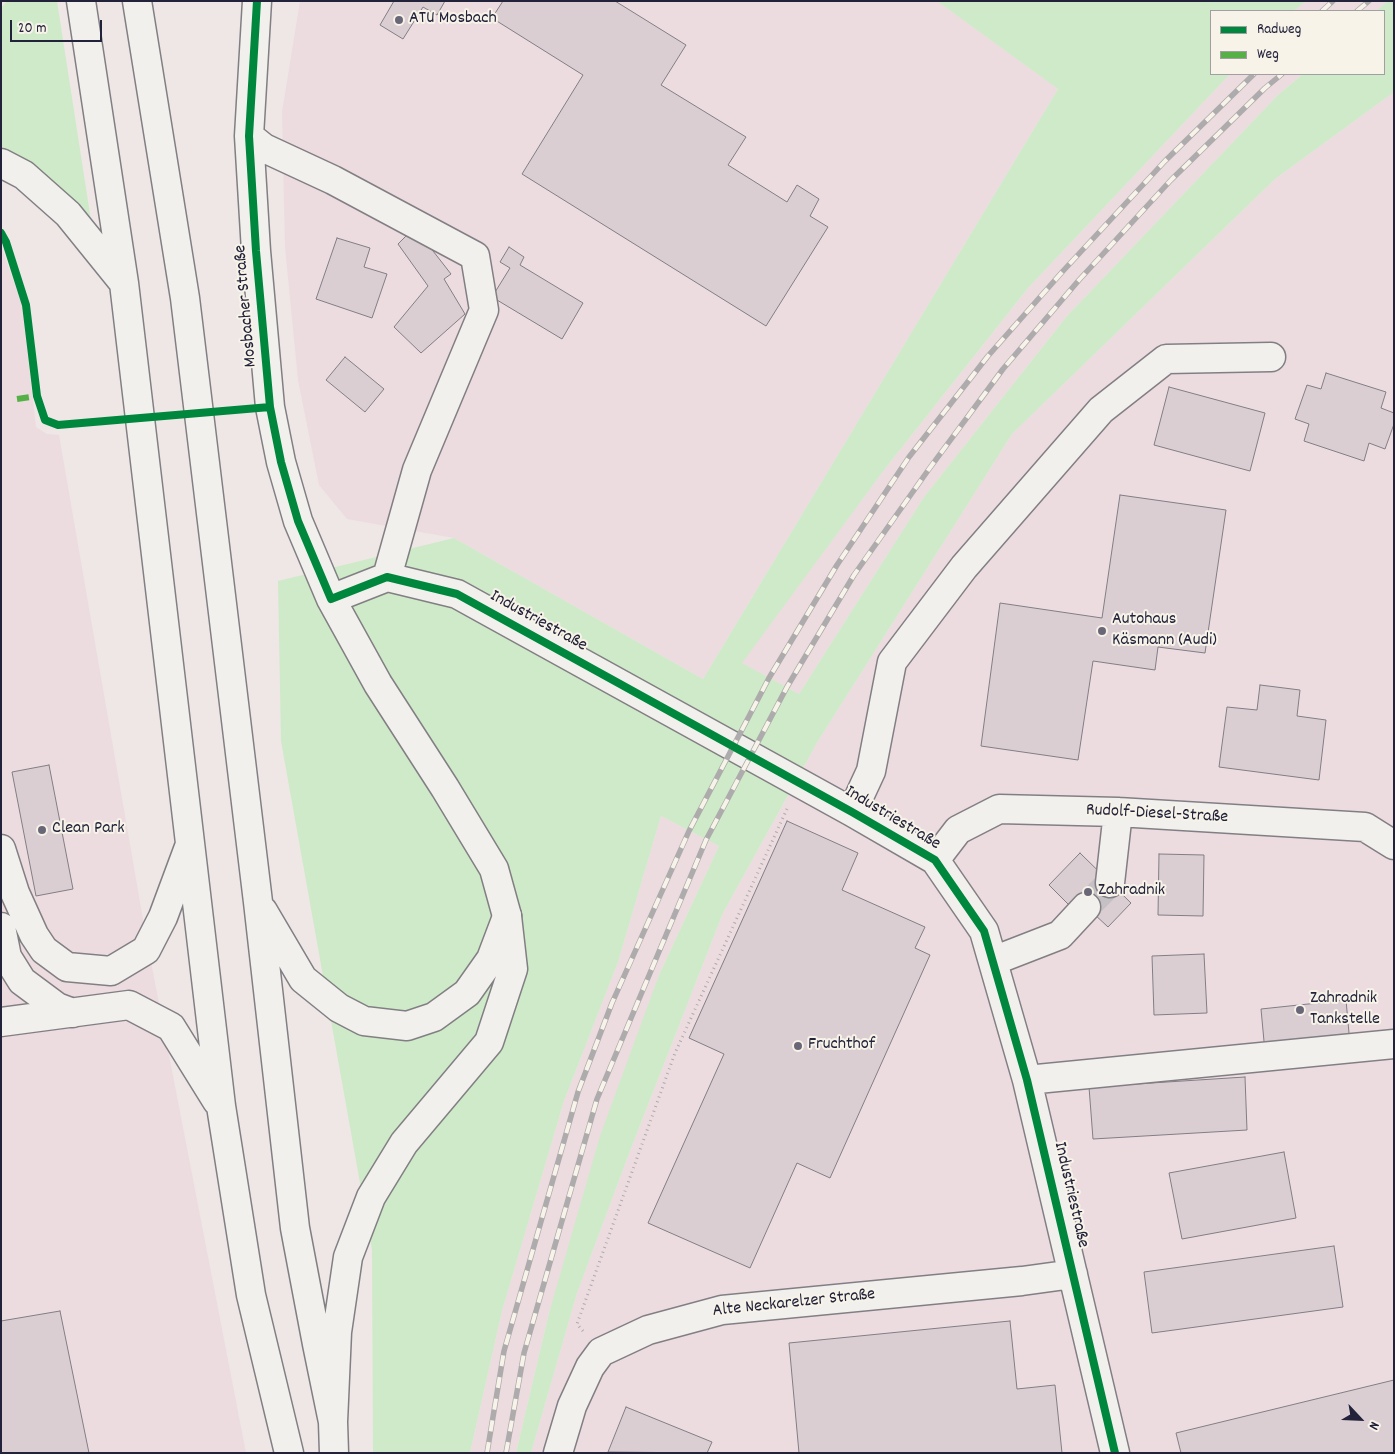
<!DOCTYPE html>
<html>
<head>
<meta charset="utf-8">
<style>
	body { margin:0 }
	#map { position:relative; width:1395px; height:1454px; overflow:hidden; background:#eee7e6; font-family:Dekko,sans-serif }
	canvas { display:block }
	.frame { position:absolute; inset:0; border:2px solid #22223b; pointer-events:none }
	.legend { position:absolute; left:1210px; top:10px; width:175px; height:65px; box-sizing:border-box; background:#f7f3e8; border:1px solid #a29fa3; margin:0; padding:6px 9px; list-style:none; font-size:15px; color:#22223b }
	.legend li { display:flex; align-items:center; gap:10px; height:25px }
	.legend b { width:25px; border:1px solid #a29fa3 }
	.north { position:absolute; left:1335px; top:1394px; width:50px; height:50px; -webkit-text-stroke:4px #f7f3e8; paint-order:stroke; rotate:115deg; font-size:14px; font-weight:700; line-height:20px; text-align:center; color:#22223b }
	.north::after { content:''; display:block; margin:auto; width:18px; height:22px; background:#22223b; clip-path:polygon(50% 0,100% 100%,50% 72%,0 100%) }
	.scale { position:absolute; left:10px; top:20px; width:92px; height:22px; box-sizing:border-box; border:2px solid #22223b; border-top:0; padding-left:6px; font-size:15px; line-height:18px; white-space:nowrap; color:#22223b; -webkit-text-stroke:4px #f7f3e8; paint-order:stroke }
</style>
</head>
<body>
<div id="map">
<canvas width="1395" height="1454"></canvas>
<div class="frame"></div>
<ul class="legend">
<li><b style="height:6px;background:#00873e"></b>Radweg</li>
<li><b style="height:6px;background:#55b146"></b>Weg</li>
</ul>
<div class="north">N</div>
<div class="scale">20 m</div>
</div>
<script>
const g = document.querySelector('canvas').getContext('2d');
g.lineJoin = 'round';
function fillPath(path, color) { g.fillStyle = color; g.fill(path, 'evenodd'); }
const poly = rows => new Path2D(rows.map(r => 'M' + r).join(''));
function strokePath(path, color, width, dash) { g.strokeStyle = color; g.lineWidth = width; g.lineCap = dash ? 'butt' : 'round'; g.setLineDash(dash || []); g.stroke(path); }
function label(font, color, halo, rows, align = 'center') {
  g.font = font + ' Dekko,sans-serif'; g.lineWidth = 4; g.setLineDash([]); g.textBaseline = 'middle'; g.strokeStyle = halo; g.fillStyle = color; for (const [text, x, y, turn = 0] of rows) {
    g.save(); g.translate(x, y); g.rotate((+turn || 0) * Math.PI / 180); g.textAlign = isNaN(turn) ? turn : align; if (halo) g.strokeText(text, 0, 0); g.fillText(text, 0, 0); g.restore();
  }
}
const built = poly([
	[300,1,937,1,1058,89,703,679,454,538,347,519,319,485,298,380,285,247,282,112],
	[1306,1,1388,1,1376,11,1294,11],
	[1230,74,1303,74,1278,95,1067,316,924,497,799,694,741,663,884,470,1028,288],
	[1394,92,1394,1453,531,1453,577,1293,630,1151,723,913,818,741,1012,434,1275,179],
	[1,246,22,305,36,427,47,434,59,435,145,931,246,1453,1,1453],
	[661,816,719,846,659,975,549,1313,516,1453,470,1453,502,1311,564,1101,618,962]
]);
const green = poly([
	[7,1,57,1,92,227,52,184,1,146,1,8],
	[937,1,1306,1,1294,11,1211,11,1211,74,1230,74,1028,288,884,470,742,663,799,694,924,497,1067,316,1278,95,1303,74,1384,74,1384,11,1376,11,1388,1,1394,1,1394,92,1275,179,1012,434,818,741,723,913,630,1151,577,1293,531,1453,516,1453,549,1313,600,1136,659,975,719,846,661,816,618,962,564,1101,502,1311,470,1453,373,1453,372,1250,281,741,278,581,454,538,703,679,1058,89]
]);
const building = poly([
	[394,1,445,1,437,15,423,7,403,39,380,25,394,1],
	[503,1,615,1,686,45,661,85,746,137,728,165,787,202,797,185,819,199,810,216,828,227,766,326,522,174,583,75,492,18,503,1],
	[409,233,426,242,451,274,444,279,465,314,421,353,394,327,428,286,398,244,409,233],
	[337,238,370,248,364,267,387,274,372,318,316,299,337,238],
	[509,247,524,257,520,265,583,303,562,339,492,297,510,268,500,262,509,247],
	[345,357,384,389,365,412,326,380,345,357],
	[1326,373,1386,392,1381,408,1394,413,1394,424,1385,449,1369,443,1364,461,1304,441,1309,424,1295,419,1307,385,1321,389,1326,373],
	[1169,387,1265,413,1250,471,1154,445,1169,387],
	[1120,495,1226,510,1205,653,1158,647,1155,670,1093,661,1078,760,981,746,1000,603,1102,618,1120,495],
	[1260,685,1300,690,1297,716,1326,720,1319,780,1219,767,1227,707,1257,710,1260,685],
	[49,765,73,889,36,896,12,772,49,765],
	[787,821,858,853,842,890,925,927,915,948,930,955,830,1178,797,1163,750,1268,648,1223,724,1054,689,1038,787,821],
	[1080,853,1131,903,1108,927,1078,899,1070,906,1049,885,1080,853],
	[1159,854,1204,855,1203,916,1158,915,1159,854],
	[1204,954,1207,1013,1154,1015,1152,956,1204,954],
	[1346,1000,1350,1044,1265,1052,1261,1009,1346,1000],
	[1245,1077,1247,1130,1093,1139,1089,1087,1245,1077],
	[1284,1152,1296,1218,1182,1239,1169,1173,1284,1152],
	[1334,1246,1343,1307,1152,1333,1144,1272,1334,1246],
	[60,1311,89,1453,1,1453,1,1321,60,1311],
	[1010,1321,1017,1389,1055,1385,1062,1453,799,1453,789,1343,1010,1321],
	[1394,1380,1394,1453,1181,1453,1176,1433,1394,1380],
	[626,1407,712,1442,707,1453,608,1452,626,1407]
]);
const minorTunnel = poly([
	[1086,907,1110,883]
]);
const path = poly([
	[583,1331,577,1324,675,1053,787,809]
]);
const minor = poly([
	[257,1,249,136,256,251,270,407,281,462,298,521,331,599,378,684,445,788,494,869,507,916],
	[249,136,264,148,333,180,475,256,484,310,417,470,387,577],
	[331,599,387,577,457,594,852,812,935,860,984,931,1027,1080,1115,1453],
	[852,812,871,771,892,662,964,567,1101,410,1166,359,1271,357],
	[935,860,958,830,999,809,1118,812,1365,827,1394,845],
	[1110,883,1118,812],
	[993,961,1060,935,1086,907],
	[1027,1080,1394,1044],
	[558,1453,572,1406,590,1367,601,1352,648,1330,722,1310,1022,1281,1073,1274]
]);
const highway = poly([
	[81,1,124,283,221,1106,251,1295,289,1453],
	[137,1,185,298,258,902,295,1228,317,1344,333,1422],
	[1,163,24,175,68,214,123,282],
	[1,849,15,893,34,935,44,950,67,967,111,971,146,950,163,917,189,847],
	[263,911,303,979,339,1008,364,1021,407,1026,434,1017,467,993,491,959,505,922],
	[1,927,7,957,22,981,57,1007,73,1013],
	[1,1022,129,1005,171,1027,217,1101],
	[334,1453,333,1422,337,1332,348,1257,371,1197,404,1143,489,1042,513,969,507,916]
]);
const rail = poly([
	[1322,11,1333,1],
	[1357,11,1369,1],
	[487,1453,504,1351,578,1092,612,1003,689,831,769,678,837,565,909,457,988,356,1063,271,1165,161,1254,74],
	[506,1453,524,1353,597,1099,706,840,787,687,854,575,929,469,1003,369,1079,280,1171,180,1265,88,1282,74]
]);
const quiet = poly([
	[17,399,37,396]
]);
const cycleway = poly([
	[257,1,249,136,256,251,270,407,281,462,298,521,331,599,387,577,457,594,852,812,935,860,984,931,1027,1080,1115,1453],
	[1,233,6,242,26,305,37,396,45,420,58,425,270,407]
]);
const markers = [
	[399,20,5,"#696777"],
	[1102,631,5,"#696777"],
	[42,830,5,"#696777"],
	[1088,892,5,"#696777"],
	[1300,1010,5,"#696777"],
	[798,1046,5,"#696777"]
];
const poiNames = [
	["ATU Mosbach",409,20],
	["Autohaus",1112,621],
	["Käsmann (Audi)",1112,642],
	["Clean Park",52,830],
	["Zahradnik",1098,892],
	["Zahradnik",1310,1000],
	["Tankstelle",1310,1021],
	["Fruchthof",808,1046]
];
const streetNames = [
	["Mosbacher Straße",247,306,-95],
	["Industriestraße",538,622,29],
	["Rudolf-Diesel-Straße",1157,815,3],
	["Industriestraße",892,819,31],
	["Industriestraße",1070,1195,77],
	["Alte Neckarelzer Straße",794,1304,-6]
];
fillPath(built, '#ecdce0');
fillPath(green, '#cfeac8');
fillPath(building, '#daced3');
strokePath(building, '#827f84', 1);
strokePath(minorTunnel, '#c5c0c4', 28, [28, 14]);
strokePath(minor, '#827f84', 31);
strokePath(highway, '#827f84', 31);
strokePath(path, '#adabac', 3, [1, 4]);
strokePath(minor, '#f1f0ec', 28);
strokePath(highway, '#f1f0ec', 28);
strokePath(rail, '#adabac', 5.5);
strokePath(rail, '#f7f3e8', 4, [11]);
strokePath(quiet, '#55b146', 6, [12, 6]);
strokePath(cycleway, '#00873e', 8);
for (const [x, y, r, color] of markers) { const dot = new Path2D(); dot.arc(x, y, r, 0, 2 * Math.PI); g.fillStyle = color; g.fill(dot); strokePath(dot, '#f7f3e8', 2); }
label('18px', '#22223b', '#f7f3e8', poiNames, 'left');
label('18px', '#22223b', '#f7f3e8', streetNames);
</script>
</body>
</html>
